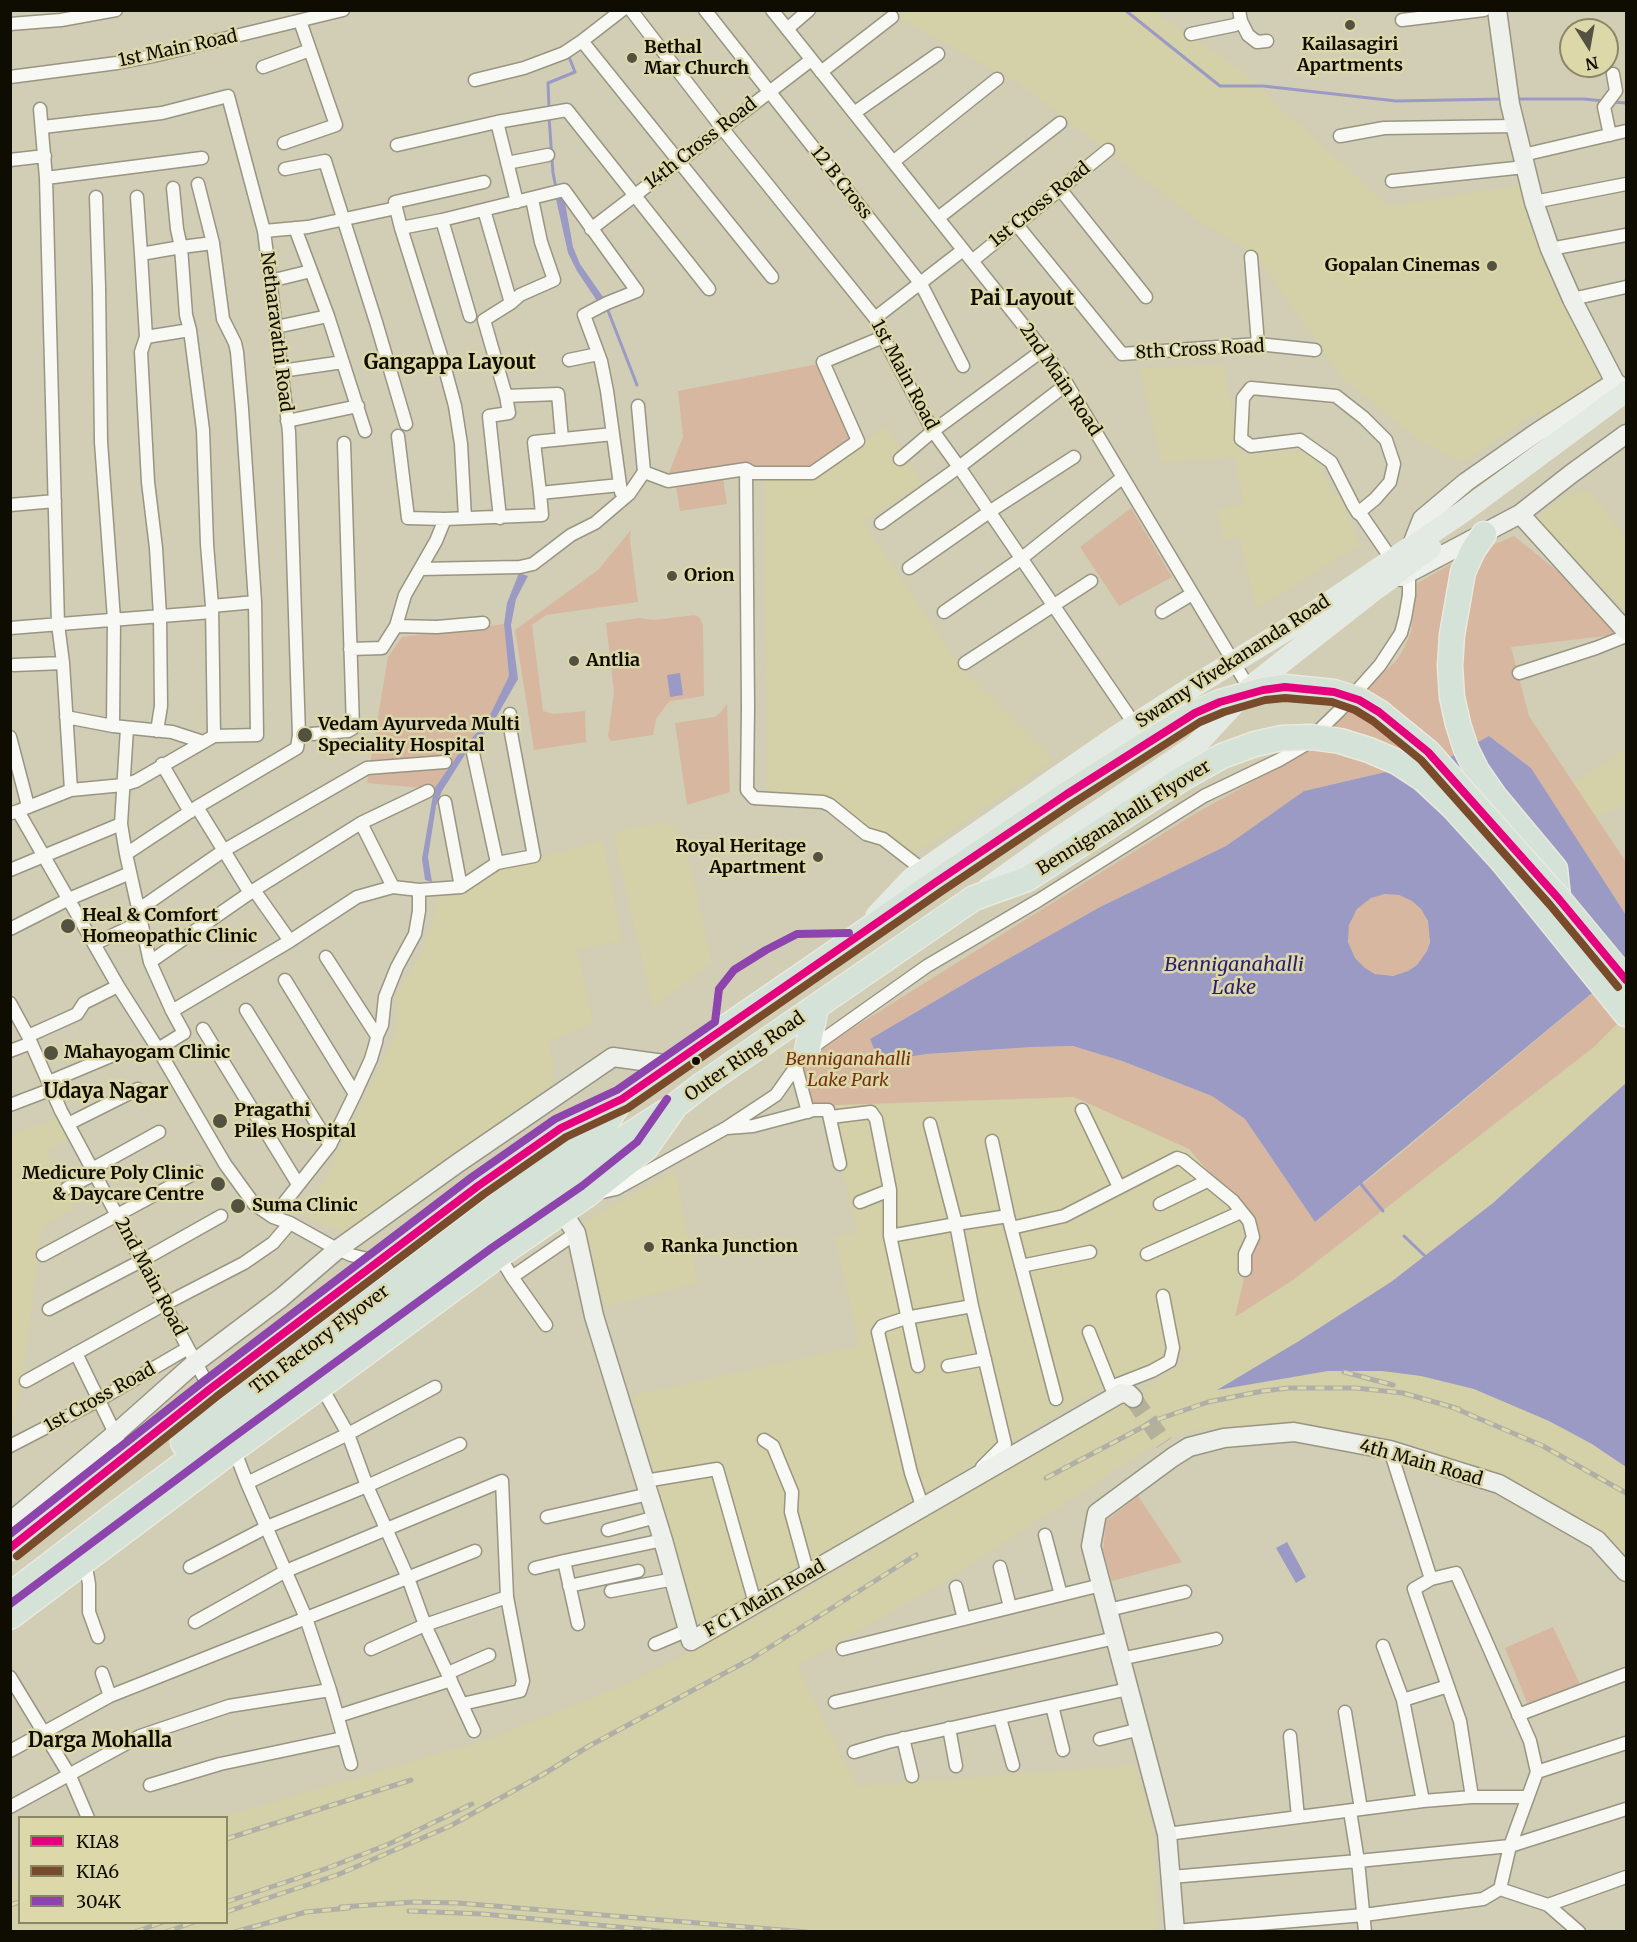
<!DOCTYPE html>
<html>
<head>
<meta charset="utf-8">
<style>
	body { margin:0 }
	#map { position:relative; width:1637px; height:1942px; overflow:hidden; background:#d1ceb5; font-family:Merriweather,serif }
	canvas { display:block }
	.frame { position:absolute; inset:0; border:12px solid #0f0d01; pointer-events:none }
	.legend { position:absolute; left:18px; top:1816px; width:210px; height:108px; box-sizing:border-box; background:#dcd8aa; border:2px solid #8a8766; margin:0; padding:8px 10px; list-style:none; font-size:18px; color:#0f0d01 }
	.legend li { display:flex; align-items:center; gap:12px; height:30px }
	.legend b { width:30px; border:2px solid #8a8766 }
	.north { position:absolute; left:1559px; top:18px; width:60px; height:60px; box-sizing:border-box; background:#dcd8aa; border:2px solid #8a8766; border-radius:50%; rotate:169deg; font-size:16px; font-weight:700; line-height:24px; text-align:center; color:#0f0d01 }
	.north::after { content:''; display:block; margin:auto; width:21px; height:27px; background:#535140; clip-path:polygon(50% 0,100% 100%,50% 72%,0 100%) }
</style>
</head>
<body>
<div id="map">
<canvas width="1637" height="1942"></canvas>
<div class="frame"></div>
<ul class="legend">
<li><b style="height:8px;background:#e5007d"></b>KIA8</li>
<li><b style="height:8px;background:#7a4b2a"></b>KIA6</li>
<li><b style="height:8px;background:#8e44ad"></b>304K</li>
</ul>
<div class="north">N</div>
</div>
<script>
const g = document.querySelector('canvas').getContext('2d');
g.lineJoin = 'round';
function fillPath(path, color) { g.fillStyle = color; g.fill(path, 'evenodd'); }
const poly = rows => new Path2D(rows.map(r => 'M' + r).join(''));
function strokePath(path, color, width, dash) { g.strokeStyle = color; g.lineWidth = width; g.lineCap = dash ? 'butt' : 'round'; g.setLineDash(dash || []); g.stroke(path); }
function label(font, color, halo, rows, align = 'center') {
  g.font = font + ' Merriweather,serif'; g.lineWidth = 5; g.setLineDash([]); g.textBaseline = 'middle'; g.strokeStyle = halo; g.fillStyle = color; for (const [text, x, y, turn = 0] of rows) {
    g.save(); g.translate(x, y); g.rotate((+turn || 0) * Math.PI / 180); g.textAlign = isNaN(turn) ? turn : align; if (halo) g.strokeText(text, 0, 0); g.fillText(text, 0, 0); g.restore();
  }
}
const built = poly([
	[888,11,1153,11,1248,75,1273,101,1389,206,1523,185,1574,324,1603,381,1544,420,1538,411,1463,463,1421,442,1343,379,1255,254,1202,223,1014,80,967,56],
	[1223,365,1241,454,1312,450,1333,495,1340,495,1359,545,1256,609,1239,537,1224,540,1217,510,1244,504,1234,457,1162,463,1140,368],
	[886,427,922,483,863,522,963,670,1054,760,952,830,911,855,872,829,859,824,832,800,785,795,767,790,765,476,813,476],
	[1590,491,1626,539,1626,614,1613,598,1536,519,1565,495],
	[1626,749,1626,805,1596,817,1574,783],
	[660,823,671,825,684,839,712,963,653,1007,614,838,621,829],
	[603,841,622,941,577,949,593,1024,549,1041,553,1067,553,1083,348,1233,305,1218,394,1039,398,1013,396,996,423,951,439,897,460,895,494,871,518,863],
	[1626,1015,1626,1083,1493,1203,1391,1282,1299,1341,1219,1389,1328,1371,1382,1371,1421,1376,1474,1389,1549,1421,1592,1444,1626,1467,1626,1556,1607,1540,1479,1469,1412,1444,1365,1433,1316,1427,1228,1427,1202,1429,1176,1436,1150,1447,952,1577,797,1666,857,1786,1135,1765,1153,1826,1158,1931,11,1932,10,1880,19,1877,20,1922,226,1922,226,1818,223,1817,486,1740,625,1685,767,1612,856,1560,1025,1456,1110,1411,1155,1383,1195,1353,1113,1381,751,1599,696,1623,633,1395,860,1346,834,1236,858,1232,825,1105,1074,1097,1189,1149,1256,1227,1235,1317,1293,1280,1594,1047],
	[58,1118,69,1138,46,1151,74,1209,42,1226,21,1387,11,1432,11,1135],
	[675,1171,698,1283,605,1307,584,1222]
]);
const green = poly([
	[818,364,854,441,810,469,667,478,683,437,678,391],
	[723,479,727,504,680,511,676,486],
	[1131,508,1172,577,1119,606,1080,547],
	[631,530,630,540,638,602,546,615,532,625,543,711,553,714,585,711,586,742,534,750,515,630,598,570],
	[1514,536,1586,594,1623,634,1511,647,1529,716,1626,862,1626,915,1531,768,1489,736,1450,757,1304,791,1226,846,1100,907,976,977,870,1039,888,1060,927,1054,1032,1047,1073,1046,1122,1061,1212,1096,1245,1119,1315,1222,1390,1162,1626,965,1626,1015,1594,1047,1293,1280,1235,1317,1256,1227,1189,1149,1074,1097,809,1106,801,1071,813,1053,1191,816,1307,751,1380,675,1396,661,1402,652,1411,632,1416,584,1458,560],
	[694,615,699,617,703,625,704,696,671,701,667,704,656,719,653,735,612,741,610,740,608,737,614,692,606,623,639,618,654,620],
	[504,624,509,676,487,721,462,749,434,789,367,783,388,657,402,637],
	[727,704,730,792,687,805,675,723,715,717,720,713],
	'1348 935a41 41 0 1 1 82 0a41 41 0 1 1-82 0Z',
	[1138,1496,1182,1562,1112,1581,1103,1550,1106,1521],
	[1553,1627,1580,1684,1528,1705,1505,1648]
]);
const water = poly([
	[564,197,573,247,580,264,603,297,597,301,577,271,568,253,556,199],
	[519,573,528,576,516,599,511,625,518,679,490,728,466,753,442,791,436,806,428,857,432,882,425,880,422,859,434,789,462,749,487,721,509,676,504,624,507,603],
	[680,673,683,695,670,697,667,675],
	[1489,736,1531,768,1626,915,1626,965,1315,1222,1245,1119,1212,1096,1122,1061,1073,1046,1032,1047,927,1054,887,1060,875,1051,870,1039,976,977,1100,907,1226,846,1304,791,1450,757],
	[1385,894,1399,895,1412,901,1421,909,1428,921,1430,942,1427,951,1417,965,1408,971,1393,976,1375,974,1365,968,1355,958,1348,942,1349,925,1357,909,1371,898],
	[1626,1083,1626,1467,1592,1444,1549,1421,1474,1389,1421,1376,1382,1371,1328,1371,1217,1390,1299,1341,1391,1282,1493,1203],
	[1287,1542,1306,1577,1296,1583,1276,1548]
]);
const stream = poly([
	[1125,10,1220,86,1263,86,1396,101,1502,99],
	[1515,99,1584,99,1604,101],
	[1613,102,1626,103],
	[549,108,548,83,575,72,569,57],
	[549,117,553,173,556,188],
	[607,308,637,385],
	[1360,1183,1383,1211],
	[1404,1236,1426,1257]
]);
const secondaryTunnel = poly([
	[1133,1398,1164,1443]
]);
const street = poly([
	[631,10,722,128,875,318,883,337,933,431,959,467,1135,725],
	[705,10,921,284,963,366],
	[772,10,1043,350,1067,384,1249,688],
	[1402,20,1484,10],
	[1241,21,1248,35,1257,42,1267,41],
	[10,24,61,20,116,10],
	[787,29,809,10],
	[1191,34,1235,25,1241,21,1239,10],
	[582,41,772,277],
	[263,67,310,50],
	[821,72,892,17],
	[10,77,117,63,153,56,343,10],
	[475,80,524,68,564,53,582,41,622,10],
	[40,109,46,178,58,624,63,663,71,790],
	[854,113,938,54],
	[497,122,517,202],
	[43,127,162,113,228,96,264,231],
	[1610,135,1604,107,1616,91,1613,74],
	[1340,136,1384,128,1516,126],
	[284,143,336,125,300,21],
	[397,145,497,122,567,110,709,289],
	[1523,155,1626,131],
	[10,160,45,156],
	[893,162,997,79],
	[507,163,548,155],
	[285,169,325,161,376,322,406,424],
	[46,178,202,158],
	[1392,181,1525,167],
	[198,184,213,243,223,319,235,343,237,352,242,409,255,602],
	[173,188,177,229,181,247,213,243],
	[1060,189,1146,297],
	[96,197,99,287,101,442,114,619,113,726],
	[532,199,541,242,554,280,520,295,511,303,484,320,506,396,558,394,562,439],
	[1534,202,1626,184],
	[396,208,395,202,484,182],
	[484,210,511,303],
	[938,218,1060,123],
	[442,220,470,316],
	[1017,225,1122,354,1258,344,1315,350],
	[295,228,328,316,365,431],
	[401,228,444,365,455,406,461,444,465,518],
	[591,229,811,60],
	[1550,249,1626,235],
	[141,254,146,337,141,352,148,482,156,548,160,616,161,706,157,731],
	[1251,257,1258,344],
	[972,261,1108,150],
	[270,281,311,271],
	[1572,299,1626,287],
	[875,318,963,250],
	[276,327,328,316],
	[146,337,190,330],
	[569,360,598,354],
	[281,371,343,362],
	[287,421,358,406],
	[398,436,408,518,445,519],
	[900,459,933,431,1043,350],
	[746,469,748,707,747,790,754,798,823,802,830,805,866,834,883,839,923,870],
	[644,472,668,481,746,469,753,473,812,473,858,441,823,362,883,337],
	[540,493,534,442,613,434],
	[10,505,55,501],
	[1358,513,1375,499,1390,482,1394,464,1386,440,1364,418,1336,396,1251,388,1243,398,1241,439,1251,446,1300,440,1331,462,1353,505,1358,513,1362,516,1392,560],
	[500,518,489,416,509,413,506,396],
	[881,523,959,467,1067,384],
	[909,568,989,512,1074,457],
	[420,569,520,567,533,564,571,535,595,523,629,494,644,472,638,406],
	[212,606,255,602,257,735,214,736],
	[944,612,1022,558,1122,478],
	[1162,612,1192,594],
	[396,626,437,627,483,623],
	[10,628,212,612],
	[350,649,382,648,396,626,405,595,436,541,445,519,542,515,540,493,620,485],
	[965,663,1091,581],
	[14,665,63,663],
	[1519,673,1596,648,1626,636],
	[510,714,511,733,534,856,497,863,461,887,419,890,393,887,357,897,290,941,172,1011,150,962,126,854,197,807,297,748,299,735,289,432,264,231,308,227,396,208,401,228,442,220,564,190,637,291,607,303,584,315,601,361,607,391,621,492,629,494],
	[66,717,113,726,172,732,203,742],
	[299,735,348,731,353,728,344,443],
	[10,737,28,806],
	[473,753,497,863],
	[162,764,190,812],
	[445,802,461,887],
	[197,807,250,893],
	[18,811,71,790,123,785,136,781,214,736,212,606,207,544,203,430,190,330,186,315,181,247,141,254,137,197],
	[12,813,18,811,118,986,158,1049,225,1164,254,1204,273,1217,290,1223,335,1248,351,1255,379,1262],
	[361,823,393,887],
	[126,854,121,824,127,728],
	[10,870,121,824],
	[254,890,290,941],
	[138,910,223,851,367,768,445,762],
	[10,929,69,899,130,873],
	[94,944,141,922],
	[150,962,254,890,361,823,428,791],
	[285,980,355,1094],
	[10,1003,28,1036,61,1111,210,1389],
	[246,1010,330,1145],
	[203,1029,298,1184],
	[28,1036,77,1014,84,1003,118,986],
	[377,1036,382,1025,385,997,397,967,415,934,419,911,419,890],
	[158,1049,184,1033,172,1011],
	[10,1051,31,1043],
	[796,1067,808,1112],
	[49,1082,118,1053],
	[10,1105,52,1089],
	[1082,1110,1119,1187],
	[831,1117,871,1112,876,1119,890,1190,890,1236],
	[68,1124,138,1089],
	[930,1124,956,1224,1008,1216,1056,1399],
	[727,1128,753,1126,814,1110,828,1110,840,1164],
	[992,1141,1008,1216],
	[92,1169,159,1132],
	[67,1188,95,1174],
	[598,1193,616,1189,726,1128,776,1095,807,1051,927,966,1039,900,1204,796,1279,760,1303,746,1339,711,1380,665,1401,633,1405,618,1409,595,1409,574],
	[860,1202,890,1190],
	[1160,1204,1207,1181],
	[273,1217,330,1145,355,1094,371,1059,376,1042,377,1036,326,957],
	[1011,1228,1064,1216,1177,1158,1183,1160,1233,1201,1249,1221,1253,1237,1245,1254,1245,1270],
	[1147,1254,1241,1212],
	[43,1255,197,1172],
	[499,1255,512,1277,576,1233],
	[1021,1266,1090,1252],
	[512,1277,546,1325],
	[49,1309,141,1261,221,1216],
	[1089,1332,1111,1387,1152,1371,1170,1361,1173,1348,1163,1296],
	[76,1353,126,1456],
	[918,1366,890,1236,956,1224,972,1306,1005,1444,982,1467],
	[948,1366,985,1359],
	[26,1381,165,1304,244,1263,273,1243,290,1223],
	[321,1386,348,1434,367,1486,408,1578,425,1625,474,1731],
	[764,1440,773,1446,792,1492,791,1512,808,1574],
	[10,1446,99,1400,188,1348],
	[234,1449,247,1483,306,1618,330,1690,351,1764],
	[1390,1450,1431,1579,1456,1573,1530,1741,1537,1772,1510,1846,1500,1889,1548,1905,1579,1932],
	[645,1481,717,1469,755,1603],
	[247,1483,348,1434,435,1387],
	[923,1508,911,1473,878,1332,882,1326,906,1318,972,1306],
	[547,1517,649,1494],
	[608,1530,656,1517],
	[1045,1535,1061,1595],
	[85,1561,89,1584,89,1612,98,1637],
	[190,1567,267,1527,367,1486,460,1444],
	[1000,1567,1010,1607],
	[535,1568,564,1561],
	[1431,1579,1414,1589,1460,1721,1472,1797],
	[569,1586,638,1571],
	[956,1587,964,1619],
	[611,1591,674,1579],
	[1108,1610,1185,1592],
	[195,1622,286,1571,502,1481,507,1597,425,1625,371,1649],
	[578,1624,564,1561,663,1540],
	[655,1644,688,1630],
	[1383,1646,1403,1700,1423,1801],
	[843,1649,1101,1585],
	[1120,1659,1216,1639],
	[102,1673,110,1696],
	[448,1673,489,1655],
	[10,1677,70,1776,88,1818],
	[1403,1700,1448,1686],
	[835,1702,1115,1638],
	[462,1704,520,1691,523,1681,507,1597],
	[1052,1706,1063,1750],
	[1345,1712,1361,1809],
	[1518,1715,1626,1674],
	[338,1716,451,1680],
	[1000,1718,1013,1765],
	[949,1728,956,1766],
	[1290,1736,1298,1817],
	[903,1738,912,1776],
	[1100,1739,1140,1729],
	[10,1751,110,1696,475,1551],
	[854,1752,888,1742,1128,1689],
	[1537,1772,1626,1743],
	[150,1785,220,1764,343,1738],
	[10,1807,140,1736,229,1706,330,1690],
	[1350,1811,1358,1861,1365,1932],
	[1167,1834,1423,1801,1472,1797,1528,1797],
	[1171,1877,1358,1861,1510,1846,1626,1809],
	[1548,1905,1626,1877],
	[1175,1931,1364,1915,1483,1899,1500,1889]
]);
const secondary = poly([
	[1497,10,1510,104,1534,202,1550,249,1572,299,1615,382,1626,390],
	[1520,514,1626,631],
	[1411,547,1422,519,1466,482,1536,433,1615,382],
	[1401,577,1520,514,1571,474,1626,434],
	[563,1213,576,1233,594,1316,663,1540,691,1641,1121,1393,1129,1394,1133,1398],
	[10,1522,115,1434,196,1362,281,1298,338,1249,458,1163,613,1057,671,1065],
	[1175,1932,1167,1834,1091,1546,1097,1513,1173,1457,1189,1447,1224,1438,1294,1432,1390,1450,1499,1484,1597,1540,1626,1572]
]);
const primary = poly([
	[988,888,1048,845,1196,745,1249,688,1374,590,1431,549],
	[876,916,912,878,1114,738,1194,686,1301,621,1464,511,1626,391]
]);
const highway = poly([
	[1484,534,1473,550,1463,572,1452,635,1450,666,1452,697,1458,724,1466,749,1477,771,1495,797,1555,869,1558,898],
	[1503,862,1626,1014],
	[807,1051,816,1007],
	[183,1443,606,1123,617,1106],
	[10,1548,210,1389,478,1186,561,1128,622,1099,849,943,936,882,1067,794],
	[10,1595,116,1514,609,1148,665,1112],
	[10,1617,234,1449,321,1386,499,1255,588,1194,645,1149,676,1105,702,1085,974,898,1027,879,1183,778]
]);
const rail = poly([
	[1344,1372,1393,1385],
	[1452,1407,1543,1446,1626,1493],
	[1046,1478,1156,1420,1208,1402,1263,1391,1289,1388,1356,1388,1403,1393,1459,1409],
	[226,1839,411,1780],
	[226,1902,325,1869,389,1844,472,1804],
	[10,1905,20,1902],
	[341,1907,414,1902,458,1903,806,1932],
	[409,1911,483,1914,670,1932],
	[226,1912,337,1875,450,1826,542,1775,589,1746,751,1659,916,1555],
	[135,1932,163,1922],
	[166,1932,194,1922],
	[235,1932,306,1912,349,1908]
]);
const highwayBridge = poly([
	[1183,778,1222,756,1255,744,1282,738,1311,737,1340,741,1369,750,1397,762,1423,779,1452,806,1503,862],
	[1067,794,1195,713,1220,702,1263,690,1285,687,1334,692,1359,700,1379,712,1428,752,1558,898,1626,980]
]);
const bus1 = poly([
	[10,1548,210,1389,478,1186,561,1128,622,1099,936,882,1067,794,1195,713,1220,702,1263,690,1285,687,1334,692,1359,700,1379,712,1428,752,1558,898,1626,980]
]);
const bus2 = poly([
	[17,1556,216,1397,484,1194,566,1137,628,1108,942,891,1073,803,1200,722,1224,712,1265,700,1285,698,1332,702,1355,710,1373,721,1421,760,1550,905,1618,987]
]);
const bus3 = poly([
	[10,1534,204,1381,472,1177,555,1119,617,1090,715,1022,719,989,734,970,766,950,797,934,849,933],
	[10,1604,228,1441,493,1247,582,1186,637,1142,667,1099]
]);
const markers = [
	[1350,25,6,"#535140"],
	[632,58,6,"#535140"],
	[1492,266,6,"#535140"],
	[672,576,6,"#535140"],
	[574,661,6,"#535140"],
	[305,735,8,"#535140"],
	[818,857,6,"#535140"],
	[68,926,8,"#535140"],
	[51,1053,8,"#535140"],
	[696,1061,5,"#0f0d01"],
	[220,1121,8,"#535140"],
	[218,1184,8,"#535140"],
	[238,1206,8,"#535140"],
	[649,1247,6,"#535140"]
];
const poiNames = [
	["Kailasagiri",1350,45,"center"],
	["Apartments",1350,66,"center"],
	["Bethal",644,48],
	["Mar Church",644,69],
	["Gopalan Cinemas",1480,266,"right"],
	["Orion",684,576],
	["Antlia",586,661],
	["Vedam Ayurveda Multi",318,725],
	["Speciality Hospital",318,746],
	["Royal Heritage",806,847,"right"],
	["Apartment",806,868,"right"],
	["Heal & Comfort",82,916],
	["Homeopathic Clinic",82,937],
	["Mahayogam Clinic",64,1053],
	["Pragathi",234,1111],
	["Piles Hospital",234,1132],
	["Medicure Poly Clinic",204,1174,"right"],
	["& Daycare Centre",204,1195,"right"],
	["Suma Clinic",252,1206],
	["Ranka Junction",661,1247]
];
const streetNames = [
	["1st Main Road",178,49,-12],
	["14th Cross Road",701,144,-38],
	["12 B Cross",841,183,52],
	["1st Cross Road",1040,205,-39],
	["Netharavathi Road",276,332,83],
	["8th Cross Road",1200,350,-3],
	["1st Main Road",904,375,62],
	["2nd Main Road",1060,380,56],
	["Swamy Vivekananda Road",1233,662,-33],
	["Benniganahalli Flyover",1124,818,-32],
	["Outer Ring Road",745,1057,-35],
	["2nd Main Road",150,1277,62],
	["Tin Factory Flyover",320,1340,-37],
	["1st Cross Road",100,1398,-29],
	["4th Main Road",1421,1463,16],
	["F C I Main Road",765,1599,-30]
];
const parkNames = [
	["Benniganahalli",848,1060],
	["Lake Park",848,1081]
];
const neighbourhoodNames = [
	["Pai Layout",1022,299],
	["Gangappa Layout",450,363],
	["Udaya Nagar",106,1092],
	["Darga Mohalla",100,1741]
];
const waterNames = [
	["Benniganahalli",1234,965],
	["Lake",1234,988]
];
fillPath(built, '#d4d0a7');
fillPath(green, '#d8b7a0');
fillPath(water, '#9b9ac4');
strokePath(stream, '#9b9ac4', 3);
strokePath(secondaryTunnel, '#b4b19a', 18, [18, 9]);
strokePath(street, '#989582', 15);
strokePath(secondary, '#989582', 21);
strokePath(primary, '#eae9de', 22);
strokePath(highway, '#eae9de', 27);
strokePath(street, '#f8f8f4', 12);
strokePath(secondary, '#eef1eb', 18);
strokePath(primary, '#e2eae3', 20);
strokePath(highway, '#d4e2d8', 24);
strokePath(rail, '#afafa8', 5);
strokePath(rail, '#dcd8aa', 3, [9]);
strokePath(highwayBridge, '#eae9de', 27, []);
strokePath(highwayBridge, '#d4e2d8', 24);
strokePath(bus1, '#e5007d', 8);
strokePath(bus2, '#7a4b2a', 8);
strokePath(bus3, '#8e44ad', 8);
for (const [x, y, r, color] of markers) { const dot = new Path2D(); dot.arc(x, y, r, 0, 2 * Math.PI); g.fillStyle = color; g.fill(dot); strokePath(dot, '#dcd8aa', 2); }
label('bold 18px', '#0f0d01', '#dcd8aa', poiNames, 'left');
label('18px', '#0f0d01', '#dcd8aa', streetNames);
label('italic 18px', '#75300d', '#dcd8aa', parkNames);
label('bold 20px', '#0f0d01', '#dcd8aa', neighbourhoodNames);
label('italic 20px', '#2b1d6f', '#dcd8aa', waterNames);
</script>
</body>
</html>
